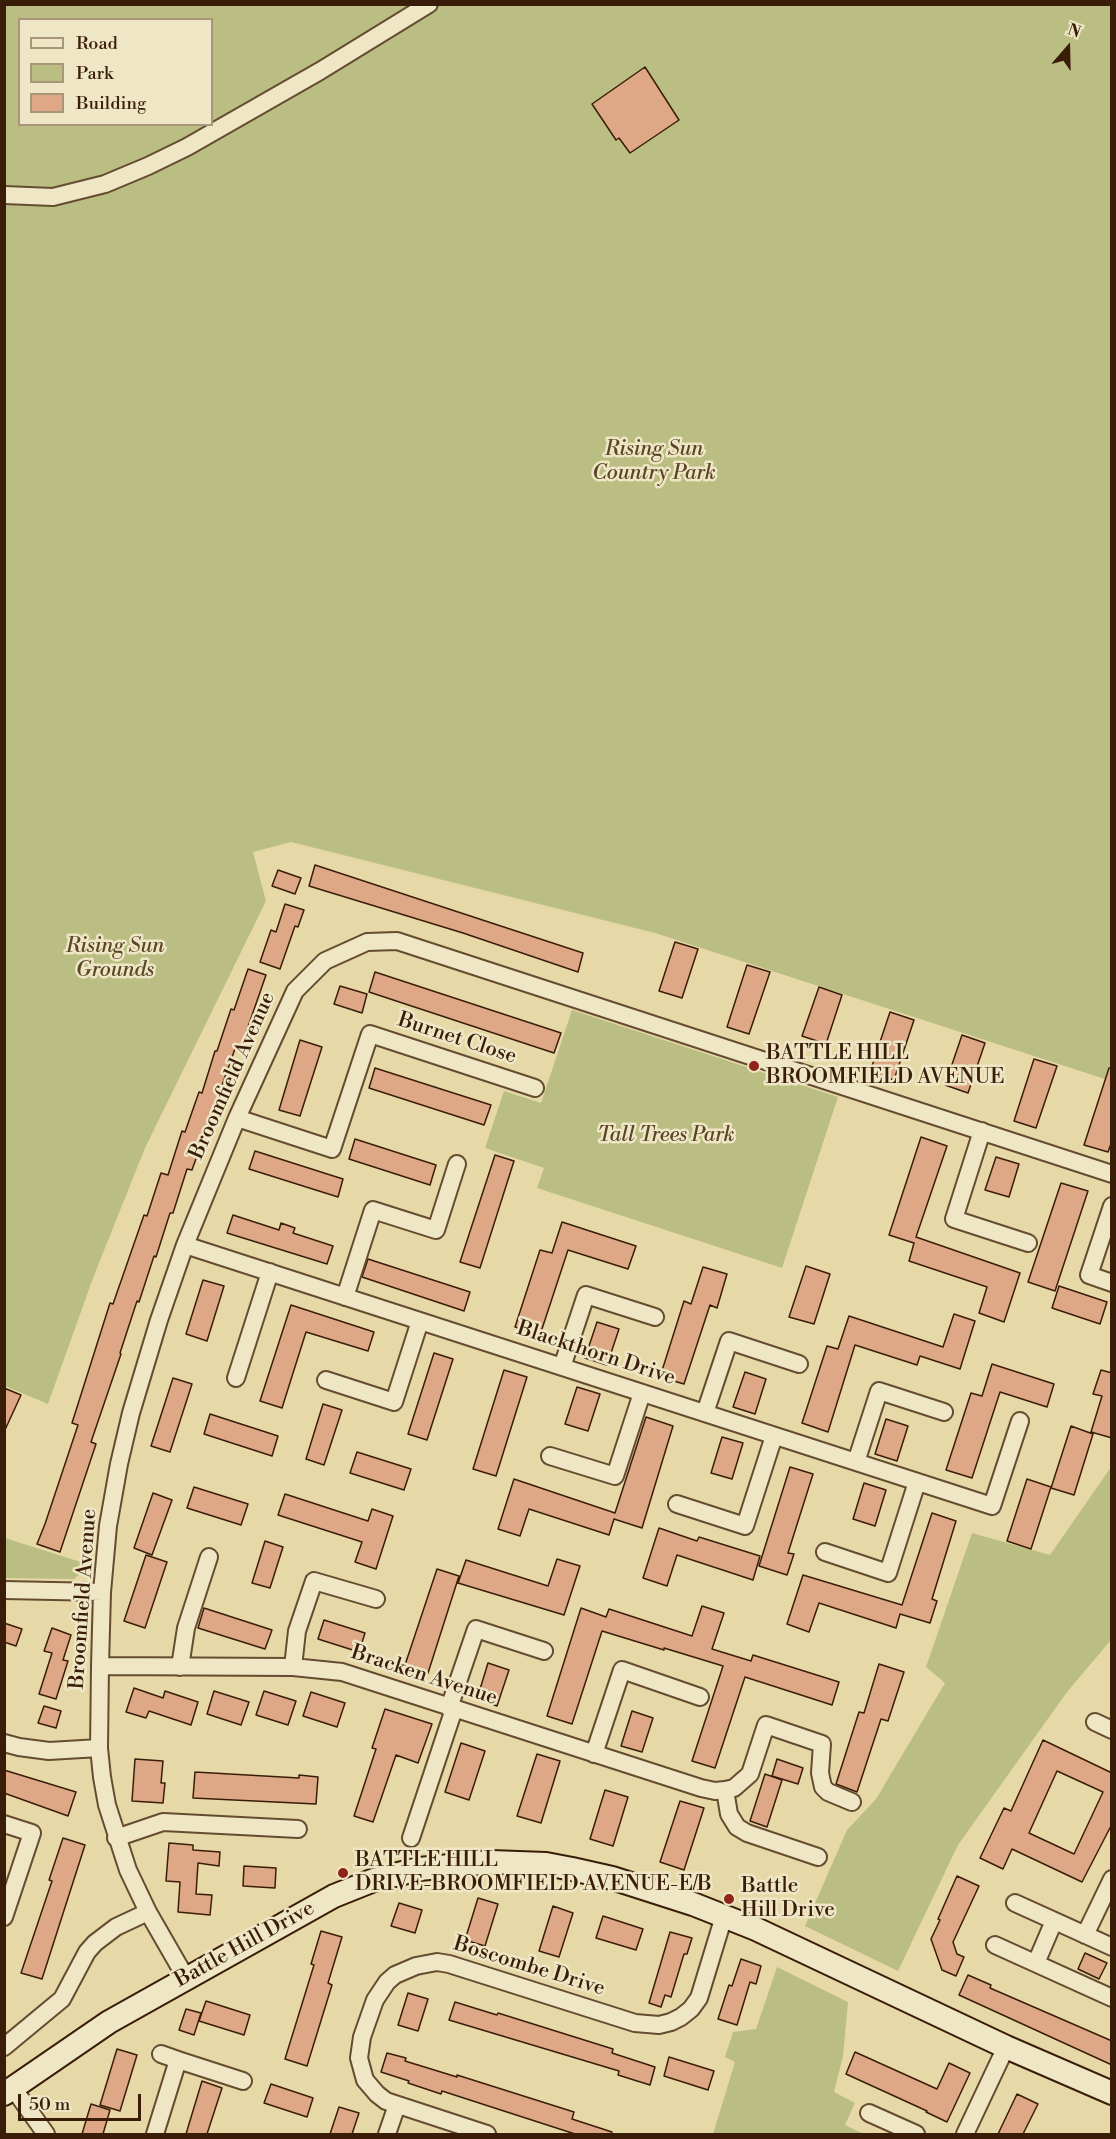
<!DOCTYPE html>
<html>
<head>
<meta charset="utf-8">
<style>
	body { margin:0 }
	#map { position:relative; width:1116px; height:2139px; overflow:hidden; background:#e7d9a7; font-family:"Libre Bodoni",serif }
	canvas { display:block }
	.frame { position:absolute; inset:0; border:6px solid #3a1d08; pointer-events:none }
	.legend { position:absolute; left:18px; top:18px; width:195px; height:108px; box-sizing:border-box; background:#efe6c6; border:2px solid #a7967a; margin:0; padding:8px 10px; list-style:none; font-size:18px; color:#3a1d08 }
	.legend li { display:flex; align-items:center; gap:12px; height:30px }
	.legend b { width:30px; border:2px solid #a7967a }
	.north { position:absolute; left:1038px; top:18px; width:60px; height:60px; -webkit-text-stroke:4px #efe6c6; paint-order:stroke; rotate:20deg; font-size:16px; font-weight:700; line-height:24px; text-align:center; color:#3a1d08 }
	.north::after { content:''; display:block; margin:auto; width:21px; height:27px; background:#3a1d08; clip-path:polygon(50% 0,100% 100%,50% 72%,0 100%) }
	.scale { position:absolute; left:18px; top:2094px; width:123px; height:27px; box-sizing:border-box; border:3px solid #3a1d08; border-top:0; padding-left:8px; font-size:18px; line-height:21px; white-space:nowrap; color:#3a1d08; -webkit-text-stroke:4px #efe6c6; paint-order:stroke }
</style>
</head>
<body>
<div id="map">
<canvas width="1116" height="2139"></canvas>
<div class="frame"></div>
<ul class="legend">
<li><b style="height:8px;background:#efe6c6"></b>Road</li>
<li><b style="height:16px;background:#bbbe83"></b>Park</li>
<li><b style="height:16px;background:#dea887"></b>Building</li>
</ul>
<div class="north">N</div>
<div class="scale">50 m</div>
</div>
<script>
const g = document.querySelector('canvas').getContext('2d');
g.lineJoin = 'round';
function fillPath(path, color) { g.fillStyle = color; g.fill(path, 'evenodd'); }
const poly = rows => new Path2D(rows.map(r => 'M' + r).join(''));
function strokePath(path, color, width, dash) { g.strokeStyle = color; g.lineWidth = width; g.lineCap = dash ? 'butt' : 'round'; g.setLineDash(dash || []); g.stroke(path); }
function label(font, color, halo, rows, align = 'center') {
  g.font = font + ' "Libre Bodoni",serif'; g.lineWidth = 5; g.setLineDash([]); g.textBaseline = 'middle'; g.strokeStyle = halo; g.fillStyle = color; for (const [text, x, y, turn = 0] of rows) {
    g.save(); g.translate(x, y); g.rotate((+turn || 0) * Math.PI / 180); g.textAlign = isNaN(turn) ? turn : align; if (halo) g.strokeText(text, 0, 0); g.fillText(text, 0, 0); g.restore();
  }
}
const green = poly([
	[4,5,1111,5,1111,1081,655,933,291,842,253,852,266,901,145,1148,93,1278,48,1404,5,1386],
	[20,20,212,20,212,124,20,124],
	[572,1010,838,1097,782,1268,537,1188,544,1168,485,1148,504,1091,541,1103],
	[1111,1467,1111,1640,1067,1692,958,1845,898,1971,805,1926,847,1830,876,1799,945,1683,926,1667,972,1533,1050,1555],
	[5,1538,90,1565,74,1579,5,1578],
	[777,1967,848,2002,843,2056,834,2092,855,2103,845,2125,864,2134,713,2134,735,2062,725,2057,733,2032,756,2029]
]);
const building = poly([
	[645,67,679,120,630,153,619,138,616,140,592,104,645,67],
	[315,865,583,953,578,972,463,933,309,886,315,865],
	[278,870,301,878,295,894,272,886,278,870],
	[285,904,304,910,298,927,295,926,280,969,260,962,271,930,276,932,285,904],
	[675,942,698,949,682,998,659,991,675,942],
	[747,965,770,972,749,1034,727,1027,747,965],
	[248,969,266,975,241,1047,236,1046,192,1170,187,1169,173,1213,170,1213,156,1257,154,1256,139,1302,137,1301,120,1353,121,1354,91,1442,96,1444,60,1552,37,1544,45,1524,78,1425,72,1423,110,1303,113,1304,144,1215,147,1216,161,1173,168,1175,182,1131,185,1132,199,1092,202,1093,215,1051,217,1051,231,1009,234,1010,248,969],
	[375,972,561,1033,554,1053,369,992,375,972],
	[340,986,367,994,362,1013,334,1004,340,986],
	[819,987,842,995,826,1044,802,1036,819,987],
	[890,1012,914,1020,894,1080,870,1072,890,1012],
	[962,1035,985,1043,968,1093,945,1085,962,1035],
	[300,1040,322,1047,300,1116,279,1110,300,1040],
	[1034,1059,1057,1066,1036,1128,1014,1121,1034,1059],
	[375,1068,491,1105,484,1125,369,1088,375,1068],
	[1109,1068,1112,1068,1112,1141,1108,1152,1084,1145,1109,1068],
	[921,1137,947,1146,916,1237,1020,1273,1004,1322,979,1313,987,1287,909,1261,914,1243,889,1235,921,1137],
	[355,1139,436,1165,430,1185,349,1159,355,1139],
	[255,1151,343,1179,338,1197,249,1169,255,1151],
	[495,1155,514,1161,480,1268,460,1262,495,1155],
	[996,1157,1019,1164,1009,1197,985,1190,996,1157],
	[1061,1183,1088,1191,1055,1291,1028,1282,1061,1183],
	[233,1215,279,1230,281,1223,295,1228,293,1233,333,1246,327,1264,227,1233,233,1215],
	[562,1222,636,1246,628,1269,568,1250,540,1335,515,1327,540,1250,552,1253,562,1222],
	[368,1259,470,1292,464,1311,362,1277,368,1259],
	[806,1266,830,1274,814,1324,789,1317,806,1266],
	[703,1267,727,1274,717,1308,710,1305,684,1384,660,1377,684,1301,691,1304,703,1267],
	[203,1280,224,1286,207,1341,186,1334,203,1280],
	[1059,1286,1107,1302,1100,1324,1052,1308,1059,1286],
	[291,1305,374,1332,368,1351,306,1332,282,1408,260,1401,291,1305],
	[954,1314,975,1321,960,1369,920,1356,917,1365,855,1345,828,1432,802,1423,827,1346,838,1349,849,1316,943,1347,954,1314],
	[597,1322,619,1329,607,1365,585,1358,597,1322],
	[434,1353,453,1359,427,1440,408,1434,434,1353],
	[992,1364,1054,1384,1047,1407,1000,1392,972,1478,946,1470,971,1393,982,1396,992,1364],
	[504,1370,527,1377,496,1476,473,1469,504,1370],
	[1101,1370,1112,1373,1112,1438,1091,1432,1102,1396,1093,1394,1101,1370],
	[745,1372,766,1379,755,1414,733,1407,745,1372],
	[173,1378,192,1384,170,1452,151,1446,173,1378],
	[577,1387,600,1394,588,1431,565,1424,577,1387],
	[4,1388,21,1395,4,1432,4,1388],
	[323,1404,342,1410,324,1465,306,1459,323,1404],
	[210,1414,278,1436,272,1456,204,1434,210,1414],
	[646,1417,673,1426,642,1528,614,1519,609,1535,529,1509,520,1536,498,1529,514,1479,615,1513,646,1417],
	[886,1419,908,1426,897,1461,875,1454,886,1419],
	[1071,1426,1093,1434,1074,1495,1051,1488,1071,1426],
	[722,1437,743,1443,732,1479,711,1473,722,1437],
	[357,1452,411,1469,404,1490,350,1473,357,1452],
	[790,1467,813,1474,788,1553,794,1554,787,1575,759,1566,790,1467],
	[1027,1479,1051,1487,1031,1549,1007,1541,1027,1479],
	[864,1483,886,1490,875,1526,853,1519,864,1483],
	[194,1487,248,1504,241,1525,187,1508,194,1487],
	[153,1493,172,1500,152,1555,134,1548,153,1493],
	[285,1494,368,1521,372,1509,393,1516,376,1569,355,1562,362,1542,278,1515,285,1494],
	[932,1513,956,1521,932,1599,937,1601,930,1623,900,1614,896,1628,819,1603,809,1632,787,1624,803,1575,902,1605,932,1513],
	[659,1528,697,1541,699,1537,760,1556,753,1580,677,1555,667,1586,643,1578,659,1528],
	[265,1541,283,1547,270,1588,252,1583,265,1541],
	[146,1555,167,1562,145,1628,124,1621,146,1555],
	[557,1559,580,1566,564,1615,458,1583,466,1560,548,1586,557,1559],
	[437,1569,459,1576,428,1673,405,1665,437,1569],
	[702,1606,724,1613,712,1649,751,1661,753,1655,839,1682,832,1705,745,1677,715,1768,692,1761,723,1666,664,1648,664,1650,602,1631,572,1724,547,1716,581,1608,606,1617,609,1609,692,1636,702,1606],
	[204,1608,272,1630,265,1649,198,1628,204,1608],
	[324,1620,365,1633,359,1652,318,1639,324,1620],
	[4,1623,22,1629,16,1646,4,1642,4,1623],
	[52,1628,71,1635,63,1660,68,1661,56,1699,39,1694,52,1653,44,1651,52,1628],
	[488,1663,509,1670,497,1706,477,1699,488,1663],
	[879,1664,904,1672,888,1721,881,1719,857,1792,836,1784,859,1712,864,1713,879,1664],
	[134,1688,163,1698,165,1691,198,1702,191,1725,149,1711,146,1718,126,1712,134,1688],
	[214,1691,249,1702,241,1725,207,1714,214,1691],
	[264,1691,296,1701,288,1725,256,1715,264,1691],
	[311,1692,345,1703,337,1727,303,1716,311,1692],
	[44,1706,61,1711,56,1728,38,1723,44,1706],
	[385,1709,432,1724,418,1763,396,1755,373,1822,354,1816,376,1749,372,1748,385,1709],
	[632,1711,653,1718,642,1752,621,1746,632,1711],
	[1043,1740,1112,1773,1112,1824,1082,1882,1012,1849,1003,1869,980,1858,1004,1808,1011,1811,1043,1740],
	[1057,1771,1103,1792,1074,1854,1029,1833,1057,1771],
	[461,1743,485,1751,469,1800,445,1792,461,1743],
	[537,1754,560,1761,541,1823,517,1816,537,1754],
	[135,1759,163,1761,161,1783,165,1783,163,1803,132,1801,135,1759],
	[777,1759,803,1768,798,1784,772,1776,777,1759],
	[4,1770,76,1792,68,1816,4,1793,4,1770],
	[195,1772,299,1778,299,1775,318,1777,316,1804,193,1798,195,1772],
	[765,1774,782,1780,767,1827,750,1821,765,1774],
	[605,1790,628,1797,613,1846,590,1839,605,1790],
	[680,1801,704,1808,684,1870,660,1862,680,1801],
	[63,1838,85,1845,42,1979,21,1973,52,1881,49,1880,63,1838],
	[169,1843,193,1845,193,1850,220,1852,219,1866,198,1863,196,1894,212,1895,210,1915,178,1912,180,1882,166,1881,169,1843],
	[244,1866,276,1868,275,1888,243,1886,244,1866],
	[957,1876,979,1886,953,1942,957,1954,964,1957,956,1976,942,1970,931,1939,940,1920,938,1919,957,1876],
	[478,1898,498,1904,485,1946,465,1940,478,1898],
	[399,1903,422,1910,415,1933,391,1926,399,1903],
	[553,1906,573,1913,559,1957,539,1951,553,1906],
	[603,1916,643,1929,636,1950,596,1938,603,1916],
	[321,1931,342,1937,328,1983,332,1985,307,2066,285,2059,314,1965,311,1964,321,1931],
	[670,1932,692,1938,687,1954,684,1954,671,1997,665,1995,661,2007,649,2003,670,1932],
	[1085,1953,1107,1963,1099,1979,1078,1969,1085,1953],
	[741,1959,761,1966,756,1984,750,1982,737,2025,718,2019,729,1985,732,1986,741,1959],
	[968,1975,991,1985,990,1988,1112,2041,1112,2065,959,1995,968,1975],
	[408,1993,428,1999,418,2031,398,2025,408,1993],
	[206,2001,250,2015,244,2035,199,2021,206,2001],
	[455,2002,497,2015,498,2013,613,2049,612,2053,655,2067,650,2085,618,2075,619,2071,449,2020,455,2002],
	[186,2009,201,2013,194,2035,179,2030,186,2009],
	[117,2049,137,2055,120,2111,100,2105,117,2049],
	[855,2052,937,2089,949,2063,970,2073,947,2122,926,2112,927,2111,846,2074,855,2052],
	[387,2053,406,2058,405,2061,457,2077,457,2075,574,2112,572,2119,612,2132,611,2134,575,2134,442,2091,441,2094,408,2083,409,2081,381,2072,387,2053],
	[669,2057,714,2071,708,2090,664,2076,669,2057],
	[202,2081,222,2088,207,2134,186,2134,202,2081],
	[271,2084,313,2098,307,2117,264,2103,271,2084],
	[1017,2094,1038,2104,1023,2134,998,2134,1017,2094],
	[91,2104,110,2110,103,2134,82,2134,91,2104],
	[339,2107,359,2113,352,2134,330,2134,339,2107]
]);
const street = poly([
	[4,195,53,197,105,184,148,166,187,147,320,71,429,4],
	[237,1118,332,1149,370,1034,535,1088],
	[982,1131,954,1219,1028,1243],
	[1112,1206,1089,1275,1112,1283],
	[185,1245,992,1506,1020,1421],
	[345,1297,373,1210,436,1230,457,1164],
	[562,1367,586,1295,655,1317],
	[236,1378,270,1272],
	[326,1380,394,1402,420,1321],
	[705,1413,729,1341,799,1364],
	[550,1456,615,1476,642,1393],
	[856,1462,879,1391,944,1412],
	[677,1504,745,1526,774,1436],
	[825,1552,888,1573,917,1482],
	[4,1590,102,1592],
	[100,1666,293,1667,342,1672,701,1788,715,1791,725,1790],
	[180,1667,186,1628,209,1557],
	[293,1667,297,1631,314,1581,376,1599],
	[449,1708,476,1629,544,1651],
	[1095,1722,1112,1730],
	[4,1743,19,1747,49,1751,99,1748],
	[594,1754,622,1670,700,1697],
	[4,1824,32,1833,4,1917],
	[116,1838,163,1822,298,1829],
	[411,1838,454,1709],
	[818,1857,747,1833,737,1827,729,1814,725,1790,734,1788,750,1774,766,1725,822,1744,820,1773,823,1787,828,1792,852,1802],
	[1015,1903,1112,1947],
	[1085,1935,1112,1879],
	[995,1945,1112,1998],
	[1036,1963,1054,1921],
	[186,1978,148,1912,128,1870,107,1805,102,1777,99,1748,100,1666,102,1592,108,1526,119,1464,131,1413,159,1320,185,1245,237,1118,295,991,325,961,367,942,397,941,1112,1174],
	[4,2047,62,1999,87,1952,95,1943,116,1927,148,1912],
	[161,2054,178,2060],
	[13,2088,46,2134],
	[869,2113,916,2134],
	[155,2134,178,2060,243,2081],
	[387,2134,397,2105],
	[487,2134,386,2101,377,2094,365,2080,359,2058,362,2037,375,2000,387,1982,395,1975,416,1966,437,1962,449,1964,635,2023,659,2025,671,2022,681,2017,691,2009,699,1998,724,1916],
	[965,2134,1006,2047]
]);
const secondary = poly([
	[4,2094,109,2022,334,1896,374,1880,419,1869,491,1862,546,1864,572,1869,612,1878,693,1904,756,1929,1006,2047,1112,2093]
]);
const markers = [
	[754,1066,6,"#8f2418"],
	[343,1873,6,"#8f2418"],
	[729,1899,6,"#8f2418"]
];
const parkNames = [
	["Rising Sun",654,450],
	["Country Park",654,474],
	["Rising Sun",115,947],
	["Grounds",115,971],
	["Tall Trees Park",666,1136]
];
const streetNames = [
	["Burnet Close",457,1039,18],
	["Broomfield Avenue",233,1076,-66],
	["Blackthorn Drive",596,1354,18],
	["Broomfield Avenue",84,1599,-86],
	["Bracken Avenue",424,1676,18],
	["Battle Hill Drive",245,1945,-29],
	["Boscombe Drive",529,1967,17]
];
const poiNames = [
	["BATTLE HILL",766,1054],
	["BROOMFIELD AVENUE",766,1078],
	["BATTLE HILL",355,1861],
	["DRIVE-BROOMFIELD AVENUE-E/B",355,1885],
	["Battle",741,1887],
	["Hill Drive",741,1911]
];
fillPath(green, '#bbbe83');
fillPath(building, '#dea887');
strokePath(building, '#3a1d08', 1.5);
strokePath(street, '#654c30', 20);
strokePath(secondary, '#3a1d08', 26);
strokePath(street, '#efe6c6', 16);
strokePath(secondary, '#efe6c6', 22);
for (const [x, y, r, color] of markers) { const dot = new Path2D(); dot.arc(x, y, r, 0, 2 * Math.PI); g.fillStyle = color; g.fill(dot); strokePath(dot, '#efe6c6', 2); }
label('italic 21px', '#5a4527', '#efe6c6', parkNames);
label('21px', '#3a1d08', '#efe6c6', streetNames);
label('21px', '#3a1d08', '#efe6c6', poiNames, 'left');
</script>
</body>
</html>
